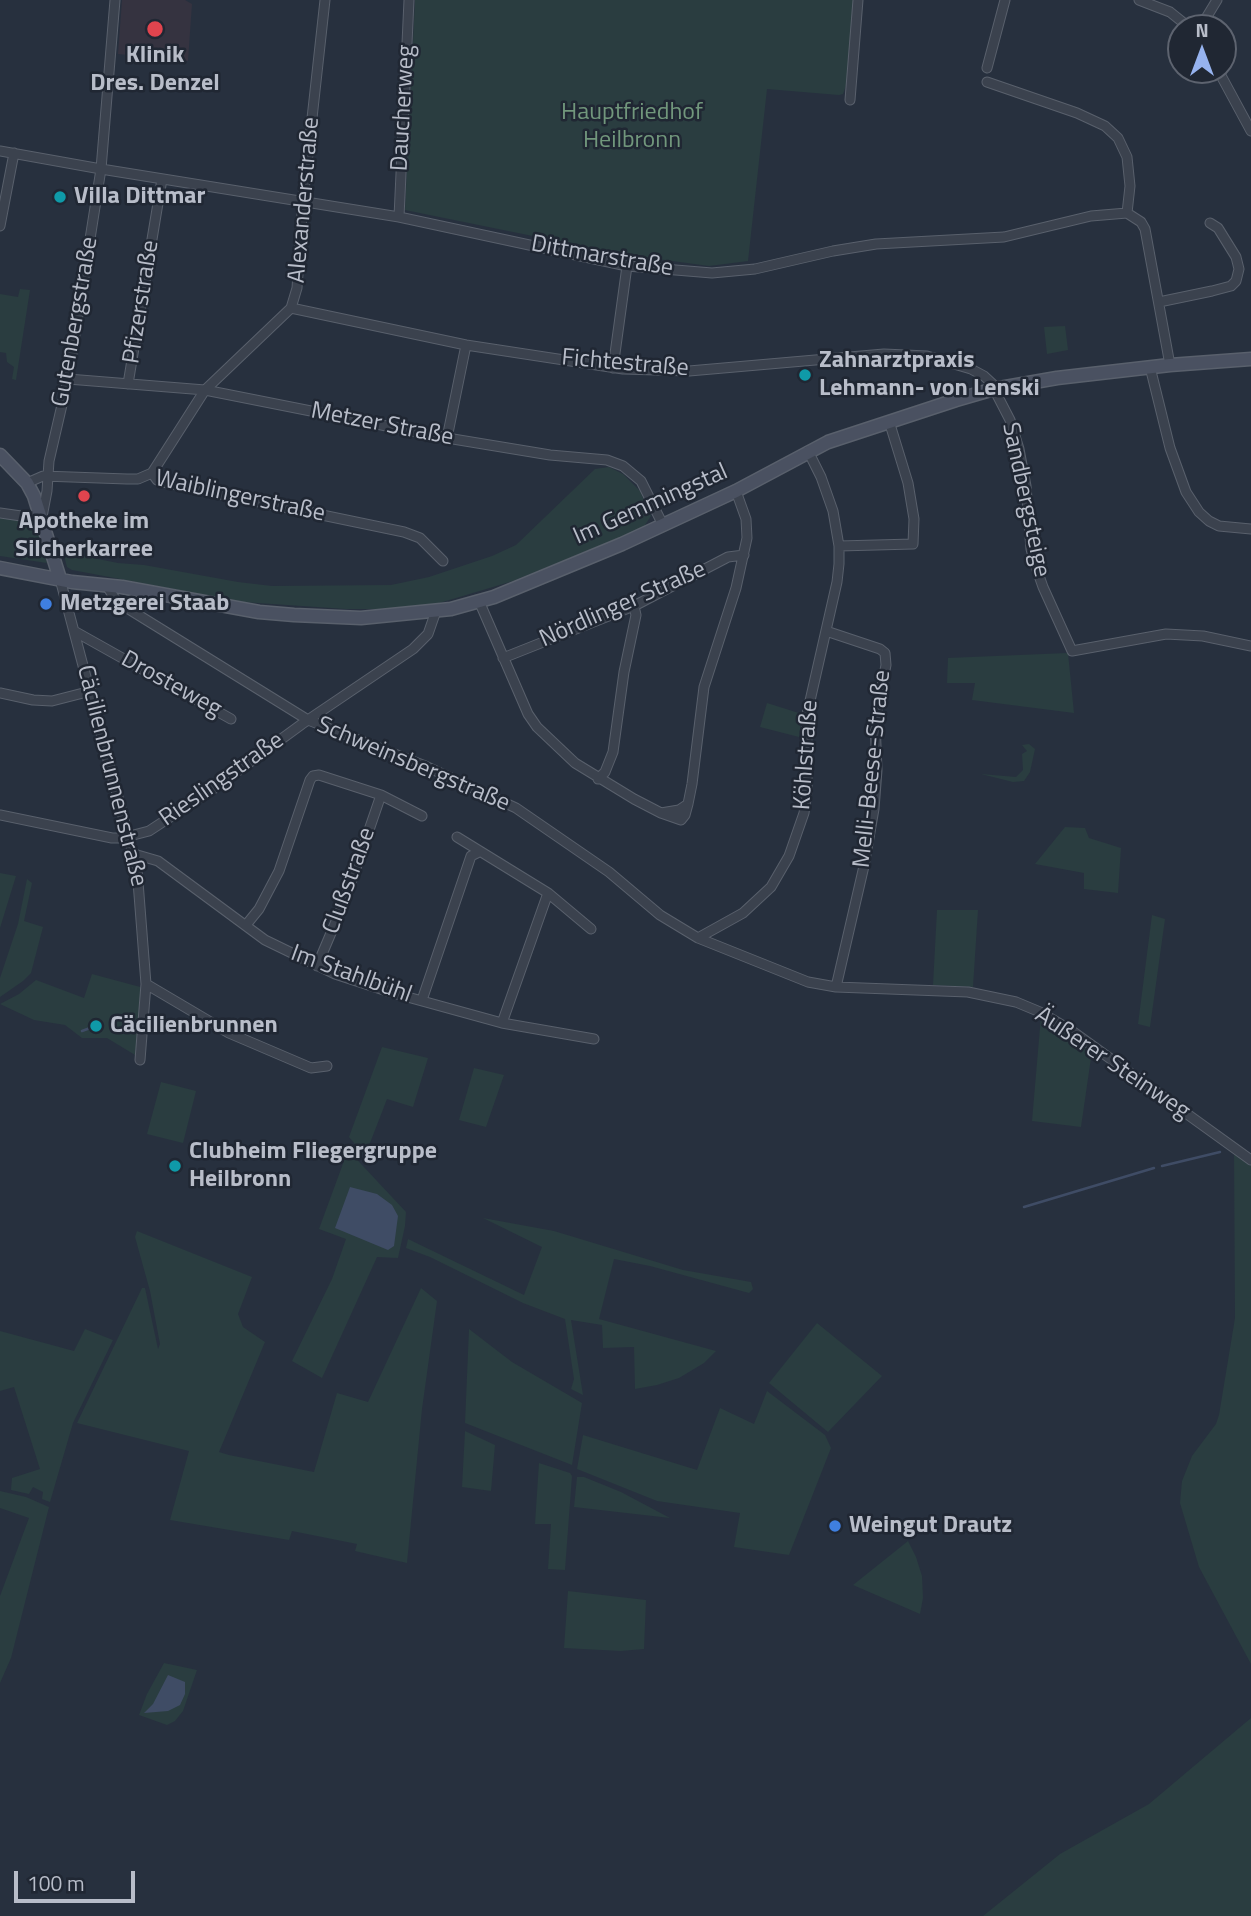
<!DOCTYPE html>
<html>
<head>
<meta charset="utf-8">
<style>
	body { margin:0 }
	#map { position:relative; width:1251px; height:1916px; overflow:hidden; background:#27303e; font-family:"Titillium Web",sans-serif }
	canvas { display:block }
	.north { position:absolute; left:1167px; top:14px; width:70px; height:70px; box-sizing:border-box; background:#202733; border:2px solid #5d636f; border-radius:50%; rotate:0deg; font-size:19px; font-weight:700; line-height:28px; text-align:center; color:#b8bdc9 }
	.north::after { content:''; display:block; margin:auto; width:24px; height:32px; background:#96b3ef; clip-path:polygon(50% 0,100% 100%,50% 72%,0 100%) }
	.scale { position:absolute; left:14px; top:1871px; width:121px; height:32px; box-sizing:border-box; border:4px solid #b8bdc9; border-top:0; padding-left:9px; font-size:21px; line-height:24px; white-space:nowrap; color:#b8bdc9; -webkit-text-stroke:5px #202733; paint-order:stroke }
</style>
</head>
<body>
<div id="map">
<canvas width="1251" height="1916"></canvas>
<div class="north">N</div>
<div class="scale">100 m</div>
</div>
<script>
const g = document.querySelector('canvas').getContext('2d');
g.lineJoin = 'round';
function fillPath(path, color) { g.fillStyle = color; g.fill(path, 'evenodd'); }
const poly = rows => new Path2D(rows.map(r => 'M' + r).join(''));
function strokePath(path, color, width, dash) { g.strokeStyle = color; g.lineWidth = width; g.lineCap = dash ? 'butt' : 'round'; g.setLineDash(dash || []); g.stroke(path); }
function label(font, color, halo, rows, align = 'center') {
  g.font = font + ' "Titillium Web",sans-serif'; g.lineWidth = 5; g.setLineDash([]); g.textBaseline = 'middle'; g.strokeStyle = halo; g.fillStyle = color; for (const [text, x, y, turn = 0] of rows) {
    g.save(); g.translate(x, y); g.rotate((+turn || 0) * Math.PI / 180); g.textAlign = isNaN(turn) ? turn : align; if (halo) g.strokeText(text, 0, 0); g.fillText(text, 0, 0); g.restore();
  }
}
const medical = poly([
	[122,0,185,0,192,4,188,61,118,54]
]);
const green = poly([
	[415,0,854,0,847,83,843,94,839,95,767,89,748,261,709,266,621,254,405,210],
	[20,289,30,290,16,380,12,379,14,367,7,362,6,353,0,352,0,294,18,297],
	[1065,326,1068,350,1047,354,1044,327],
	[609,467,623,474,640,491,651,516,643,528,513,581,436,604,401,609,346,609,243,602,72,570,67,567,63,552,118,563,144,565,238,582,272,586,391,585,429,577,492,556,516,545,595,469],
	[0,518,35,521,47,563,0,556],
	[1068,653,1074,713,972,700,975,683,947,683,948,658],
	[767,703,802,714,799,737,760,727],
	[1029,744,1035,749,1030,772,1024,781,1013,782,981,774,1016,777,1023,770,1022,754,1027,751,1022,745],
	[1065,827,1085,828,1089,838,1121,848,1118,893,1084,889,1084,873,1035,864],
	[0,873,16,876,0,928],
	[27,879,32,883,24,921,43,927,31,973,23,981,0,997,0,978,18,924],
	[937,910,978,910,973,987,933,985],
	[1152,915,1165,919,1150,1027,1138,1024],
	[92,974,144,988,135,1055,107,1038,82,1038,65,1025,34,1020,0,1004,19,994,36,980,84,998],
	[1041,1016,1092,1051,1081,1127,1032,1121],
	[382,1047,428,1058,413,1107,387,1099,365,1156,349,1137],
	[474,1068,504,1075,486,1127,459,1120],
	[161,1082,196,1091,183,1143,147,1134],
	[1234,1149,1251,1162,1251,1664,1199,1567,1180,1503,1182,1481,1192,1456,1216,1424,1219,1415,1235,1318],
	[348,1150,406,1212,405,1226,398,1258,377,1257,322,1378,292,1361,332,1279,346,1239,319,1229],
	[483,1218,554,1231,683,1270,751,1282,753,1289,749,1293,650,1266,614,1259,599,1319,716,1351,704,1363,679,1378,657,1385,635,1389,634,1347,603,1348,602,1325,571,1320,583,1395,571,1389,574,1379,565,1319,523,1303,430,1257,406,1248,408,1239,524,1295,542,1247],
	[137,1231,252,1277,238,1314,243,1327,265,1342,219,1452,229,1455,314,1472,337,1393,368,1402,421,1288,437,1301,422,1409,407,1563,355,1551,357,1544,292,1531,289,1540,170,1520,189,1451,77,1423,142,1288,145,1288,158,1349,160,1344,150,1291,135,1237],
	[817,1323,882,1376,828,1432,769,1383],
	[85,1329,113,1340,73,1423,50,1502,42,1499,43,1492,33,1487,29,1494,11,1490,12,1478,40,1469,14,1387,0,1391,0,1331,74,1351],
	[469,1329,512,1362,582,1403,572,1465,465,1423],
	[767,1391,825,1435,831,1448,789,1555,734,1547,740,1513,657,1501,577,1469,583,1435,697,1470,720,1408,754,1424],
	[465,1431,495,1445,491,1491,462,1487],
	[539,1463,570,1473,572,1476,565,1570,548,1569,551,1524,535,1524],
	[577,1477,584,1477,621,1492,670,1518,574,1507],
	[0,1491,26,1497,49,1507,11,1658,0,1683,0,1596,29,1518,0,1508],
	[908,1541,916,1557,922,1576,923,1598,920,1614,853,1585],
	[568,1591,646,1600,644,1649,621,1651,564,1648],
	[164,1663,197,1670,183,1711,175,1721,167,1725,139,1715,147,1694],
	[1251,1718,1251,1916,983,1916,1060,1854,1149,1804]
]);
const water = poly([
	[350,1187,377,1194,392,1205,398,1216,394,1246,388,1250,335,1228],
	[168,1675,185,1682,185,1694,180,1705,168,1711,144,1713,153,1704]
]);
const stream = poly([
	[82,1031,101,1024],
	[1162,1166,1220,1152],
	[1024,1207,1154,1168]
]);
const street = poly([
	[1139,0,1170,12,1190,28],
	[1200,28,1217,0],
	[987,68,1005,0],
	[1218,70,1251,131],
	[987,82,1077,113,1105,126,1118,138,1127,157,1130,186,1127,213],
	[850,100,858,0],
	[0,151,101,169,399,217,627,266,712,273,755,269,833,251,876,244,1004,237,1091,216,1127,213,1141,222,1145,229,1170,365],
	[399,217,409,0],
	[0,226,14,153],
	[1159,302,1212,291,1231,286,1236,281,1239,269,1236,257,1218,228,1210,223],
	[291,308,466,345,623,369,689,371,884,354,927,356,971,369,984,376,997,388],
	[1150,367,1170,448,1186,492,1199,512,1209,521,1219,526,1251,529],
	[613,368,627,266],
	[68,379,205,390,447,438,550,455,607,460,623,466,641,481,663,525],
	[128,384,162,179],
	[994,389,1010,420,1019,449,1026,486,1031,549,1036,567,1043,587,1072,651,1166,634,1203,636,1251,646],
	[447,438,466,345],
	[152,473,157,480,163,482,404,532,420,538,443,561],
	[27,483,43,476,127,479,138,479,152,473,205,390,291,308,297,288,303,200,325,0],
	[0,513,28,517,40,513],
	[42,517,47,491,49,461,68,379,101,169,115,0],
	[839,546,913,544,914,519,908,483,889,421],
	[60,579,137,869,146,984,140,1060],
	[107,586,115,599,127,608,308,720,423,765,516,808,609,872,660,915,698,938,808,982,836,987,968,992,1016,1002,1040,1012,1072,1031,1251,1160],
	[479,601,528,714,537,727,575,763,634,799,661,813],
	[74,631,231,719],
	[826,631,880,649,885,653,886,665,875,722,877,770,874,809,864,866,836,987],
	[503,658,634,606,728,557,744,555],
	[0,693,33,700,52,701,91,691],
	[598,779,605,772,613,752,624,672,636,615,634,606],
	[688,804,685,815,681,820,661,813,679,810,688,804,692,784,704,687,736,588,747,538,746,519,736,491],
	[0,815,112,838,122,838,149,831,213,789,302,724,413,649,428,634,436,611],
	[457,837,548,893,591,929],
	[134,854,158,861,265,940,335,974,393,993,502,1023,594,1039],
	[246,925,259,909,279,871,310,780,313,776,319,775,381,795,422,816],
	[698,938,743,913,771,887,789,856,804,813,807,792,807,714,837,582,839,564,839,546,833,511,821,477,808,451],
	[317,966,345,900,381,795],
	[146,984,229,1033,311,1068,327,1066],
	[422,1000,471,856,479,852],
	[502,1023,548,893]
]);
const secondary = poly([
	[0,455,27,483,34,496,60,579],
	[0,568,72,582,122,587,259,612,294,615,361,618,451,609,494,597,622,544,736,491,828,442,956,400,994,389,1057,378,1170,365,1251,359]
]);
const markers = [
	[155,29,9,"#e0444e"],
	[60,197,7,"#0f9aa8"],
	[805,375,7,"#0f9aa8"],
	[84,496,7,"#e0444e"],
	[46,604,7,"#3f7fe0"],
	[96,1026,7,"#0f9aa8"],
	[175,1166,7,"#0f9aa8"],
	[835,1526,7,"#3f7fe0"]
];
const poiNames = [
	["Klinik",155,56,"center"],
	["Dres. Denzel",155,84,"center"],
	["Villa Dittmar",74,197],
	["Zahnarztpraxis",819,361],
	["Lehmann- von Lenski",819,389],
	["Apotheke im",84,522,"center"],
	["Silcherkarree",84,550,"center"],
	["Metzgerei Staab",60,604],
	["Cäcilienbrunnen",110,1026],
	["Clubheim Fliegergruppe",189,1152],
	["Heilbronn",189,1180],
	["Weingut Drautz",849,1526]
];
const streetNames = [
	["Daucherweg",404,108,-87],
	["Alexanderstraße",305,200,-85],
	["Dittmarstraße",602,257,10],
	["Pfizerstraße",142,302,-81],
	["Gutenbergstraße",76,322,-80],
	["Fichtestraße",625,364,5],
	["Metzer Straße",382,425,11],
	["Waiblingerstraße",240,497,12],
	["Sandbergsteige",1025,500,78],
	["Im Gemmingstal",651,505,-24],
	["Nördlinger Straße",623,605,-24],
	["Drosteweg",171,685,29],
	["Köhlstraße",807,755,-86],
	["Schweinsbergstraße",413,765,23],
	["Melli-Beese-Straße",873,769,-84],
	["Cäcilienbrunnenstraße",111,776,76],
	["Rieslingstraße",222,780,-35],
	["Clußstraße",350,881,-70],
	["Im Stahlbühl",351,975,20],
	["Äußerer Steinweg",1112,1064,34]
];
const parkNames = [
	["Hauptfriedhof",632,113],
	["Heilbronn",632,141]
];
fillPath(medical, '#353340');
fillPath(green, '#2a3d40');
fillPath(water, '#3f4c65');
strokePath(stream, '#3f4c65', 2.5);
strokePath(street, '#59606c', 11);
strokePath(secondary, '#59606c', 15);
strokePath(street, '#3b424e', 9);
strokePath(secondary, '#4a5161', 12);
for (const [x, y, r, color] of markers) { const dot = new Path2D(); dot.arc(x, y, r, 0, 2 * Math.PI); g.fillStyle = color; g.fill(dot); strokePath(dot, '#202733', 2.5); }
label('bold 24px', '#b8bdc9', '#202733', poiNames, 'left');
label('24px', '#b8bdc9', '#202733', streetNames);
label('24px', '#71977c', '#202733', parkNames);
</script>
</body>
</html>
